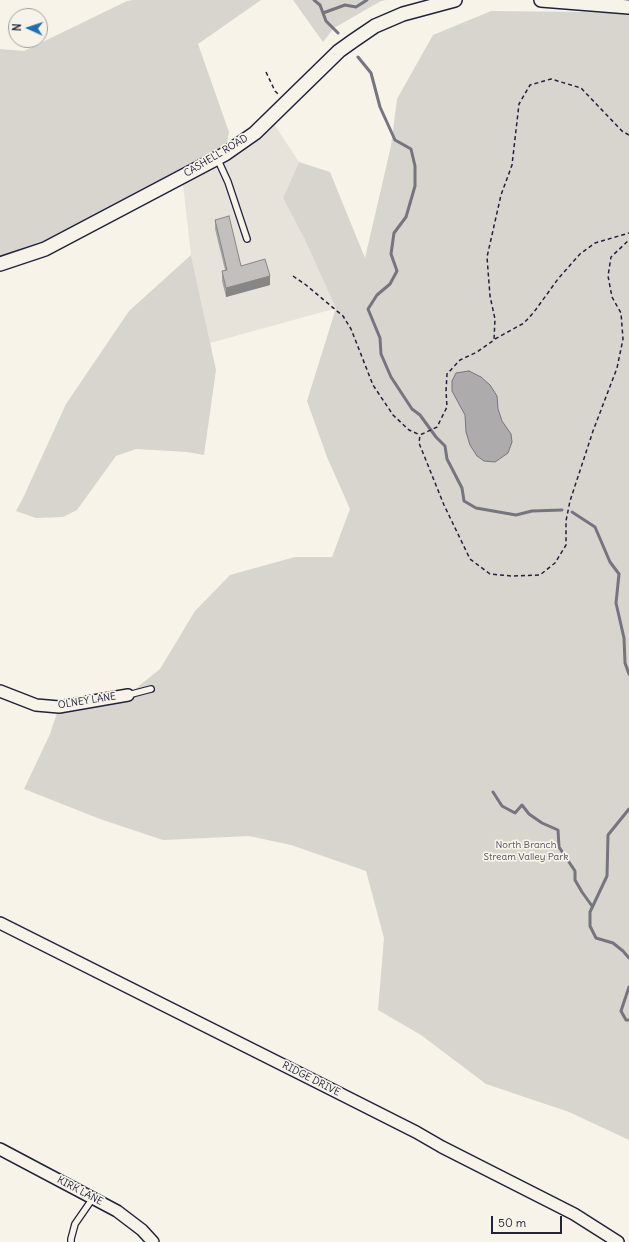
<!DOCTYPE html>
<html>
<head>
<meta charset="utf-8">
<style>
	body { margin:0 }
	#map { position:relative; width:629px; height:1242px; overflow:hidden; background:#f7f3e8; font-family:Delius,sans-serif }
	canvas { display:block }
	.north { position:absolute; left:8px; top:8px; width:40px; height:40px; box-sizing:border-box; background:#f7f3e8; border:1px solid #a29fa3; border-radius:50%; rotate:273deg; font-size:11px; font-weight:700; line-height:16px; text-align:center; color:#22223b }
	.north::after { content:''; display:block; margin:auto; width:14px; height:18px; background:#1f6fb2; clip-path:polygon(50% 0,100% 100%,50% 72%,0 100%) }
	.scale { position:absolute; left:491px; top:1216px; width:71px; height:18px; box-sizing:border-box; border:2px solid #22223b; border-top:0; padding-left:5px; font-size:12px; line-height:14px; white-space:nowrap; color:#22223b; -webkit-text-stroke:3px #f7f3e8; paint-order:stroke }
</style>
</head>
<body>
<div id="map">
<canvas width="629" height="1242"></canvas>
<div class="north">N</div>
<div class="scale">50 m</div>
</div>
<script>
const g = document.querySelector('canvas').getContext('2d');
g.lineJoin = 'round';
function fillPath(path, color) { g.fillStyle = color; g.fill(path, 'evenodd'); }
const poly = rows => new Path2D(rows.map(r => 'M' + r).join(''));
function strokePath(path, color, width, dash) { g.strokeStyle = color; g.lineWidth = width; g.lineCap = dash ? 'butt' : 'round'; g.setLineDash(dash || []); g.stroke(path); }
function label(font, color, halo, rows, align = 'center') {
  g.font = font + ' Delius,sans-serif'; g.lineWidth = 3.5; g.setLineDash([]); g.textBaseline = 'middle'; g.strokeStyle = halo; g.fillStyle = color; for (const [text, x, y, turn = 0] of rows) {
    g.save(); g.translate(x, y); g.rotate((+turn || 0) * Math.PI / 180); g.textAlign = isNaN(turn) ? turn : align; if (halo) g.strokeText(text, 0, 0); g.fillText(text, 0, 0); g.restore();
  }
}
const built = poly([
	[270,118,299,162,283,198,305,240,337,308,210,343,191,255,182,176]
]);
const green = poly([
	[133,0,261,0,198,44,229,132,225,154,0,264,0,49,24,51,127,1],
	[293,0,386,0,381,1,334,28,323,42],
	[491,11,586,12,629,14,629,1140,569,1112,486,1084,421,1035,378,1010,384,938,366,871,291,845,249,836,163,840,100,819,24,789,50,734,59,707,128,695,160,669,195,611,230,575,295,557,332,557,350,509,327,457,307,401,336,308,305,240,283,198,299,162,330,172,365,258,391,146,397,99,433,35],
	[191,255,216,370,204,455,187,452,136,449,116,456,77,510,63,517,36,518,16,511,23,498,66,404,129,311]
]);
const water = poly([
	[469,371,481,377,490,385,497,396,498,409,502,421,511,434,512,442,508,453,495,462,484,461,477,456,470,445,466,432,465,415,452,391,452,381,456,373,469,371]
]);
const stream = poly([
	[314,0,320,5,326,21,338,33],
	[323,13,345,5,356,7,367,0],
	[358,57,371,73,380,107,395,140,411,149,415,166,415,186,406,217,394,233,391,254,397,271,390,284,377,295,368,309,380,338,381,354,391,377,412,409,420,415,436,437,445,446,447,459,462,488,464,501,476,508,516,515,532,511,562,510],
	[572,512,595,527,610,562,619,574,616,603,624,638,625,663,629,674],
	[493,792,502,806,515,813,522,805,529,814,542,823,558,830,559,847,575,871,575,880,582,892,592,906],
	[629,809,608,835,607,876,590,912,590,926,596,938,613,943,623,951,629,958],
	[629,987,621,1011,626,1020,629,1020]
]);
const path = poly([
	[266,72,275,91,278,94],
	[629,135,622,131,581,88,551,79,530,85,519,104,512,165,501,195,487,257,490,296,495,319,494,340,477,352,460,360,447,374,446,391,447,407,437,427,420,435,419,443,444,505,470,559,490,574,512,576,540,575,555,563,566,545,566,521,570,501,593,431,617,368,623,339,621,313,612,297,608,276,611,257,629,240],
	[293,276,306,285,343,316,351,329,373,385,393,415,409,430,420,435],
	[495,339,524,323,534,312,558,279,580,254,595,243,629,233]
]);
const service = poly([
	[217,158,228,182,247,239],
	[128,695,151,689],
	[71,1242,71,1239,75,1224,93,1198]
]);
const minor = poly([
	[0,691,36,705,59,707,128,695],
	[0,923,305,1076,416,1132,442,1147,574,1214,618,1242],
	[0,1149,117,1211,142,1230,153,1242]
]);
const tertiary = poly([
	[541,0,629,7],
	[0,264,45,249,225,154,255,133,339,51,353,41,375,26,403,14,455,0]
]);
const wall = poly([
	[215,220,241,266,270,285,226,297,222,281,222,271,225,270,215,229]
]);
const shadedWall = poly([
	[270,276,270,285,226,297,226,288]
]);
const building = poly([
	[229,216,241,266,265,259,270,276,226,288,222,271,227,270,215,220,229,216]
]);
const streetNames = [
	["CASHELL ROAD",216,156,-31],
	["OLNEY LANE",87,701,-9],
	["RIDGE DRIVE",311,1079,27],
	["KIRK LANE",80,1191,28]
];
const parkNames = [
	["North Branch",526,845],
	["Stream Valley Park",526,857]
];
fillPath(built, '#e7e3db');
fillPath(green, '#d8d5cf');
fillPath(water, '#aeabad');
strokePath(water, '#76747f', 1);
strokePath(stream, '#76747f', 3);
strokePath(service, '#22223b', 8);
strokePath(minor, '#22223b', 14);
strokePath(tertiary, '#22223b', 16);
strokePath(path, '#22223b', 1.5, [4, 3]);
strokePath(service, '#f7f3e8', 5.5);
strokePath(minor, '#f7f3e8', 11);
strokePath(tertiary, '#f7f3e8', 13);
fillPath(wall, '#a7a4a3');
fillPath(shadedWall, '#888684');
fillPath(building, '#c2bfbd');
strokePath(building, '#888684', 1);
label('10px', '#22223b', '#f7f3e8', streetNames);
label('10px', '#504f60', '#f7f3e8', parkNames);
</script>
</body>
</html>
